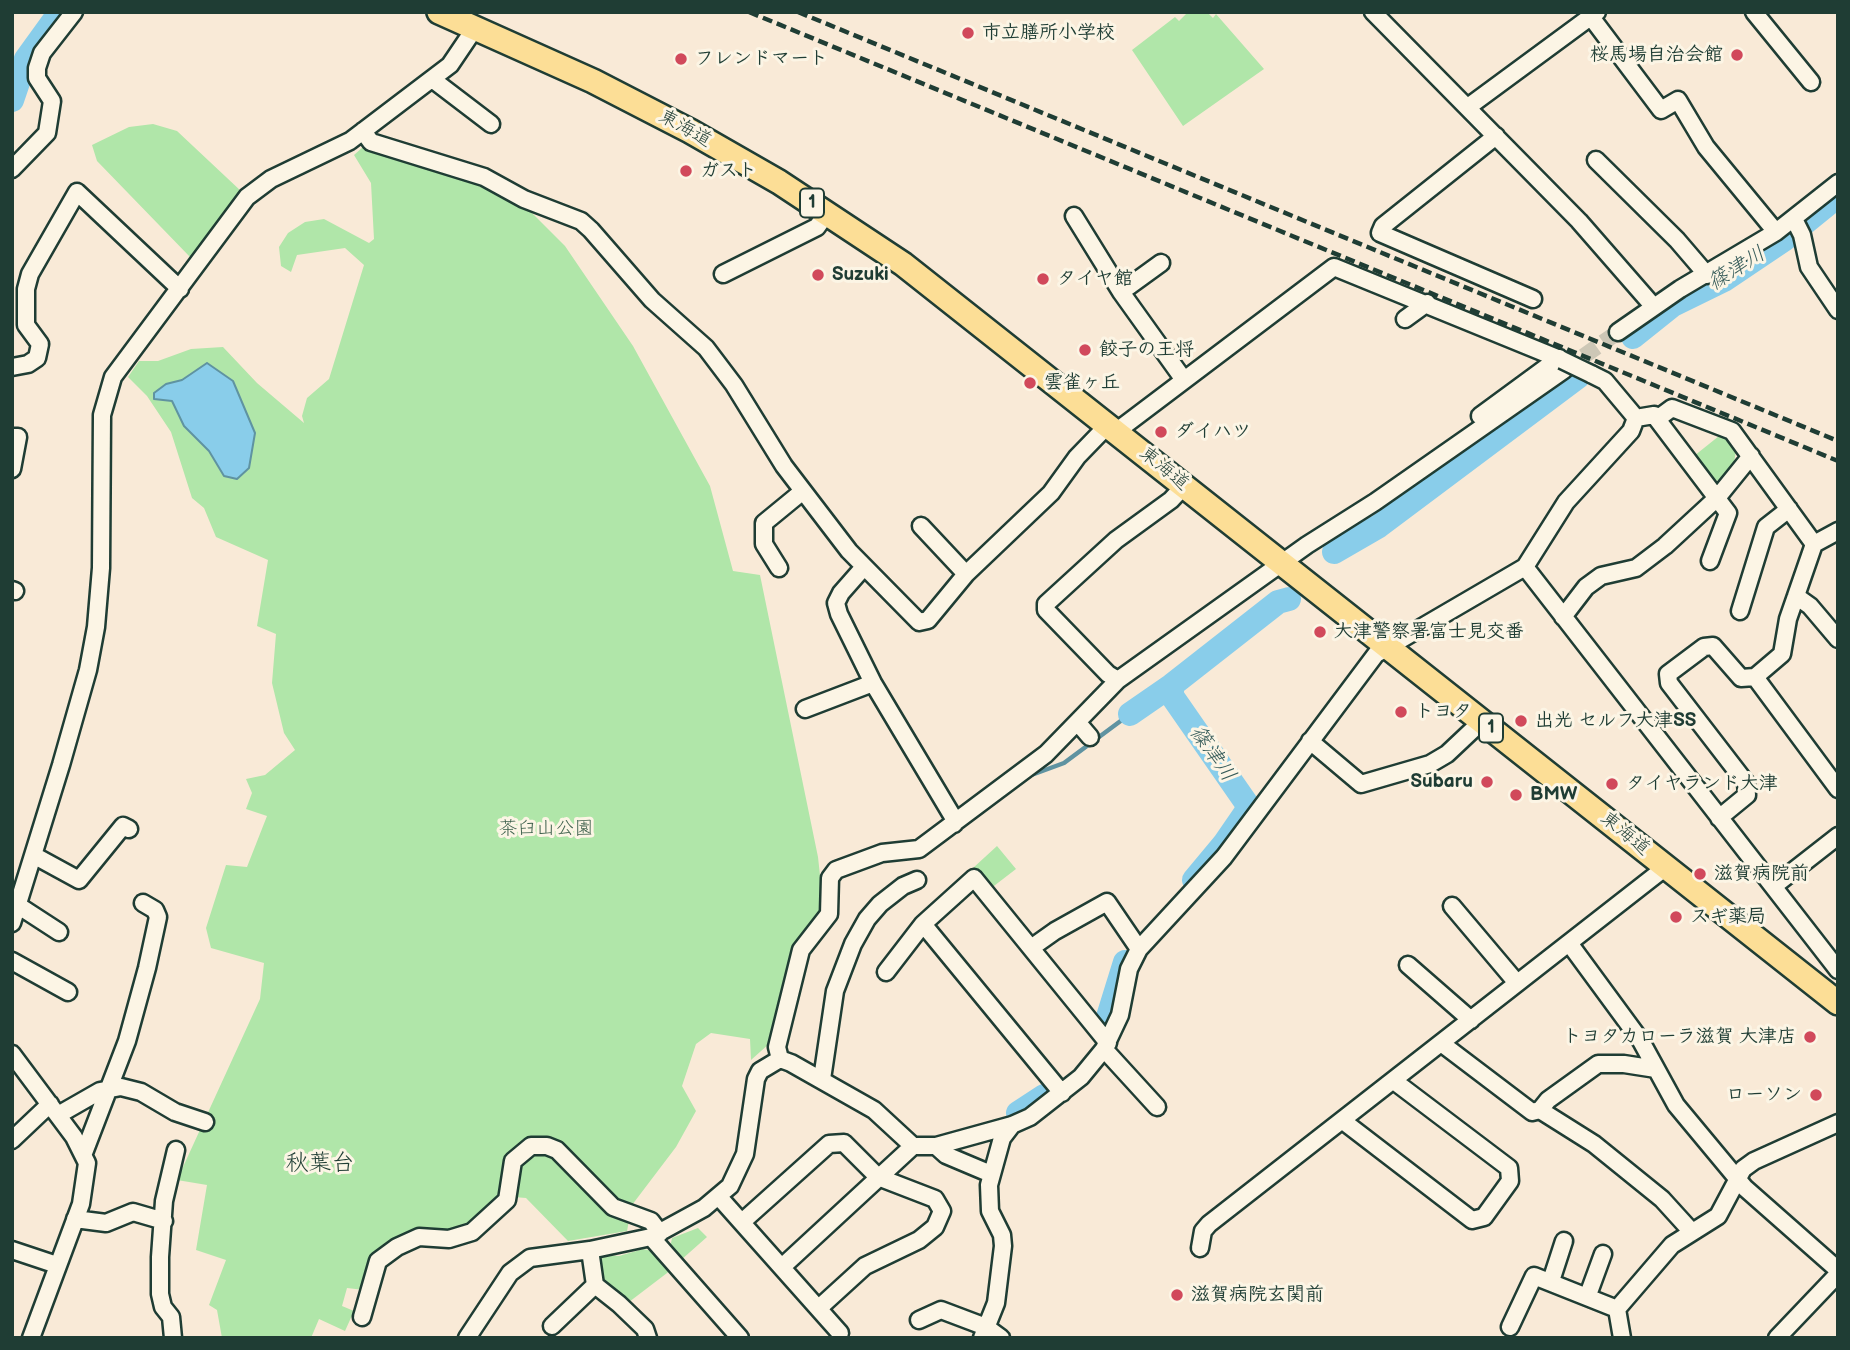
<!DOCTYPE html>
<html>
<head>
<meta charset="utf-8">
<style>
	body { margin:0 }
	#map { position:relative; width:1850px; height:1350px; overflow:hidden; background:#f9ead7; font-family:"Balsamiq Sans",sans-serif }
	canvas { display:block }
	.frame { position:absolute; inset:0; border:14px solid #1f3d34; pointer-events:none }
</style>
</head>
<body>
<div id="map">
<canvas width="1850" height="1350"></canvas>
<div class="frame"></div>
</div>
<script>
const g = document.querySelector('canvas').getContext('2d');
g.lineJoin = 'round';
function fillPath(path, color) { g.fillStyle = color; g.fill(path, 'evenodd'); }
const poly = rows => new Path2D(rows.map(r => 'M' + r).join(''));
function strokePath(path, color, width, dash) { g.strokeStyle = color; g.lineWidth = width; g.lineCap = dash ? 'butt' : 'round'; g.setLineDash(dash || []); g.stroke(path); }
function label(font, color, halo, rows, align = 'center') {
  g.font = font + ' "Balsamiq Sans","Klee One",sans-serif'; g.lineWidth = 6; g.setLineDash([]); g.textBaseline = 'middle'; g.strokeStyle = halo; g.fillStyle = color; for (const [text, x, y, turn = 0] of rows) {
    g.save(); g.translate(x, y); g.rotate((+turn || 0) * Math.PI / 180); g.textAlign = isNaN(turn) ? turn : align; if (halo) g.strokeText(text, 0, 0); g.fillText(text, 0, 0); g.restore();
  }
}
const green = poly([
	[1188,12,1207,12,1213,18,1216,14,1264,69,1183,126,1132,50,1175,17,1179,21],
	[153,124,177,131,242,192,191,258,97,161,92,145,129,127],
	[363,147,439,172,482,180,522,203,565,246,633,346,710,486,733,571,760,575,818,857,823,903,770,1043,751,1060,750,1039,711,1033,696,1044,682,1086,696,1111,676,1147,632,1205,627,1231,568,1241,526,1198,501,1196,465,1230,445,1235,422,1232,398,1237,373,1259,364,1290,347,1288,342,1306,354,1311,345,1331,319,1319,311,1338,222,1338,217,1310,209,1305,226,1260,196,1250,207,1185,177,1180,260,999,264,963,211,948,206,928,226,865,247,867,267,816,246,809,252,793,246,779,265,775,295,750,284,733,272,683,276,634,257,626,268,560,216,537,204,508,192,498,171,432,147,396,128,377,139,361,158,361,191,349,223,347,257,383,304,423,302,416,307,398,329,379,364,265,345,248,297,255,291,272,281,266,279,247,288,233,305,222,324,219,369,243,374,239,371,183,354,155],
	[1719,436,1725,438,1736,450,1734,463,1724,480,1711,481,1694,456],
	[997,846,1016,869,990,889,973,868],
	[698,1228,707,1237,681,1260,670,1248,672,1238],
	[643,1249,656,1252,671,1270,629,1302,602,1280,600,1261,605,1255,619,1256]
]);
const water = poly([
	[207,363,233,381,255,433,249,468,237,479,224,476,209,451,184,426,172,401,154,399,154,393,166,384,182,380,207,363]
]);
const stream = poly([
	[1026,777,1064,763,1130,714]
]);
const river = poly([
	[12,100,26,59,60,12],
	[1633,337,1673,305,1724,280,1785,239,1838,196],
	[1334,552,1379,526,1578,377],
	[1130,714,1172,685],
	[1194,880,1224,844,1246,812,1247,804,1172,696,1172,685,1278,602,1289,599],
	[1107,1020,1125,962],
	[1018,1113,1044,1096]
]);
const minorTunnel = poly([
	[1564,370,1618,332]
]);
const minor = poly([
	[1373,12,1579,221,1654,307],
	[1754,12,1811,82],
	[1591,17,1661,110,1678,100,1706,147,1776,232],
	[432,79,491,124],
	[1468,107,1597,12],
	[363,131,371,142,484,177,524,199,581,221,591,230,652,300,706,348,734,385,784,466,849,551,919,622,928,620,966,574,1051,493,1077,457,1108,425],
	[1496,136,1383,226,1380,233,1533,299],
	[1596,160,1677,240,1707,275],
	[12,169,47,133,52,101,37,78,37,68,42,53,74,12],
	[1074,216,1121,292,1184,380],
	[1794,219,1802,235,1809,267,1838,310],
	[723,274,817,227,827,213],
	[1121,292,1161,263],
	[1405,319,1427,303],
	[1618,332,1680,289,1776,232,1838,183],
	[12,367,28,364,37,358,40,344,26,325,26,289,30,274,77,192,180,289],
	[1591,374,1605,381,1636,418,1654,415,1657,419,1672,408,1732,431,1814,544,1788,619,1782,654,1755,677,1741,678,1713,646,1704,647,1668,674,1669,683,1746,783,1747,795,1719,818],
	[1480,416,1559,358],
	[1657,419,1728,513,1710,561],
	[1117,431,1334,267,1562,360],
	[12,437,18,437,12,469],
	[921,526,966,574],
	[1814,544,1838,531],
	[1525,567,1838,970],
	[779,568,764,544,764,523,803,491],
	[863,568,841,593,836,603,839,614,873,683,953,817,954,824],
	[12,590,15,591],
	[1796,596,1810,606,1838,639],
	[1740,611,1766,527,1789,509],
	[1563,617,1586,587,1601,576,1636,568,1665,546,1717,498,1751,456],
	[1755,677,1838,789],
	[1118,680,1108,674,1046,610,1046,604,1116,540,1171,500,1184,486],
	[805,709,873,683],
	[1078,723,1090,737],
	[1310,741,1361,784,1430,764,1447,754,1482,721],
	[35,856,79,880,123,826,129,829],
	[1774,886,1838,836],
	[19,906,59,932],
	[1452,906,1517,983],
	[12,923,61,765,88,670,96,627,101,568,102,415,113,377,247,197,271,179,350,141,450,65,475,28],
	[1569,943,1641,1041,1676,1105,1745,1188,1838,1270],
	[1031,948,1055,931,1107,902,1139,949],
	[12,961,68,992],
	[1408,965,1471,1020],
	[886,972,923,924],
	[1441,1043,1532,1112,1540,1110,1548,1100,1598,1064,1624,1064,1656,1069],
	[1104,1049,1157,1107],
	[12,1054,74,1137,87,1163,81,1204,31,1338],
	[780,1059,777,1047,801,950,829,914,830,878,836,870,882,853,919,849,1046,754,1118,680,1307,545,1375,502,1564,370],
	[822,1079,835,991,853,944,867,919,880,904,903,886,917,880],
	[1062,1093,923,924,974,878,1108,1043],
	[1540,1110,1594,1144,1662,1199,1692,1232],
	[58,1115,100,1091,121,1087,141,1092,175,1112,205,1122],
	[1343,1121,1472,1220,1484,1217,1510,1181,1509,1168,1394,1081],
	[12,1140,50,1104],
	[936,1146,946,1155,991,1174],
	[84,1153,127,1041,147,968,158,917,155,910,143,903],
	[719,1197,840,1333],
	[75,1219,106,1223,133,1212,164,1221],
	[742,1222,829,1144,844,1143,878,1177,935,1199,942,1211,935,1227,919,1240,865,1266,820,1307],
	[651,1237,740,1338],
	[1200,1248,1203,1231,1209,1224,1666,867],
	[12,1250,57,1265],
	[782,1267,913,1146],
	[1551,1281,1564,1241],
	[1588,1295,1603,1254],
	[362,1317,378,1261,397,1247,419,1237,449,1239,472,1232,507,1200,513,1161,531,1146,547,1146,557,1150,613,1207,651,1221,660,1233],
	[919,1320,941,1310,986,1327,1001,1338],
	[552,1326,595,1285],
	[1510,1327,1534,1276,1617,1309],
	[173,1338,171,1317,163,1307,160,1294,160,1257,164,1201,176,1150],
	[467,1338,510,1273,530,1258,590,1250],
	[648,1338,645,1329,619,1304,595,1285,590,1250,651,1237,704,1208,730,1186,745,1154,756,1079,760,1071,780,1059,791,1063,874,1110,913,1146,936,1146,1012,1125,1030,1117,1081,1077,1104,1049,1120,1015,1129,969,1139,949,1224,857,1376,654,1525,567,1566,502,1631,431,1636,418],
	[982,1338,996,1303,1003,1246,1002,1235,990,1211,989,1185,1002,1138,1012,1125],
	[1622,1338,1617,1309,1672,1245,1718,1216,1743,1169,1754,1161,1838,1123],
	[1777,1338,1838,1274]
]);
const highway = poly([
	[439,12,593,81,690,131,779,182,903,264,1838,1003]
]);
const rail = poly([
	[749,12,1838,461],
	[798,12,1838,441]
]);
const minorBridge = poly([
	[1562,360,1591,374]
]);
const markers = [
	[968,33,7,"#d1495b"],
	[1737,55,7,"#d1495b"],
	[681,59,7,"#d1495b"],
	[686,171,7,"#d1495b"],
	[818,275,7,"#d1495b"],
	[1043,279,7,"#d1495b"],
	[1085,350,7,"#d1495b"],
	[1030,383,7,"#d1495b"],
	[1161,432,7,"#d1495b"],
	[1320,632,7,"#d1495b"],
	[1401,712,7,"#d1495b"],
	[1521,721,7,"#d1495b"],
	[1487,782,7,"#d1495b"],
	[1612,784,7,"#d1495b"],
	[1516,795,7,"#d1495b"],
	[1700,874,7,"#d1495b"],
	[1676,917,7,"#d1495b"],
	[1810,1037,7,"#d1495b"],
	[1816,1095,7,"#d1495b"],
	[1177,1295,7,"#d1495b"]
];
const shields = [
	[812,203,24],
	[1491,728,24]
];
const shieldNames = [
	["1",812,203],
	["1",1491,728]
];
const poiNames = [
	["市立膳所小学校",982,33],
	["桜馬場自治会館",1723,55,"right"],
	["フレンドマート",695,59],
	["ガスト",700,171],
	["Suzuki",832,275],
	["タイヤ館",1057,279],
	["餃子の王将",1099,350],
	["雲雀ヶ丘",1044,383],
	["ダイハツ",1175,432],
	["大津警察署富士見交番",1334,632],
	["トヨタ",1415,712],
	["出光 セルフ大津SS",1535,721],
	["Subaru",1473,782,"right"],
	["タイヤランド大津",1626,784],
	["BMW",1530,795],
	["滋賀病院前",1714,874],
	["スギ薬局",1690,917],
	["トヨタカローラ滋賀 大津店",1796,1037,"right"],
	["ローソン",1802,1095,"right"],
	["滋賀病院玄関前",1191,1295]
];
const streetNames = [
	["東海道",685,129,29],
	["東海道",1164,469,39],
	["東海道",1625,834,39]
];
const parkNames = [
	["茶臼山公園",546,829]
];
const waterNames = [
	["篠津川",1737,269,-32],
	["篠津川",1212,754,55]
];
const quarterNames = [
	["秋葉台",320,1164]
];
fillPath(green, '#b0e6a9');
fillPath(water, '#89cdea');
strokePath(water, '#5f93a1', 2);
strokePath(stream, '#5f93a1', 4.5);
strokePath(river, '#89cdea', 24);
strokePath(minorTunnel, '#cdc7b6', 16, [16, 8]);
strokePath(minor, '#1f3d34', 21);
strokePath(highway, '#1f3d34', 28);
strokePath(minor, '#fcf5e5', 16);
strokePath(highway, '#fcde96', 23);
strokePath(rail, '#1f3d34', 4.5, [10, 5]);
strokePath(minorBridge, '#1f3d34', 21, []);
strokePath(minorBridge, '#fcf5e5', 16);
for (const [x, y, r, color] of markers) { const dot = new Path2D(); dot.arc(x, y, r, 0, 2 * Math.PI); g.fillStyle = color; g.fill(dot); strokePath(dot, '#fcf5e5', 2.5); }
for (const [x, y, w] of shields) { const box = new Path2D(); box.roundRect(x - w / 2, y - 14.5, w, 29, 5); g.fillStyle = '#fcf5e5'; g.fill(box); strokePath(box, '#1f3d34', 2); }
label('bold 18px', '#1f3d34', null, shieldNames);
label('bold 19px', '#1f3d34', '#fcf5e5', poiNames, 'left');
label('19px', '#1f3d34', '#fcf5e5', streetNames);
label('19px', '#3c5f4b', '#fcf5e5', parkNames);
label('italic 21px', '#345a58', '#fcf5e5', waterNames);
label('23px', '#1f3d34', '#fcf5e5', quarterNames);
</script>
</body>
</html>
